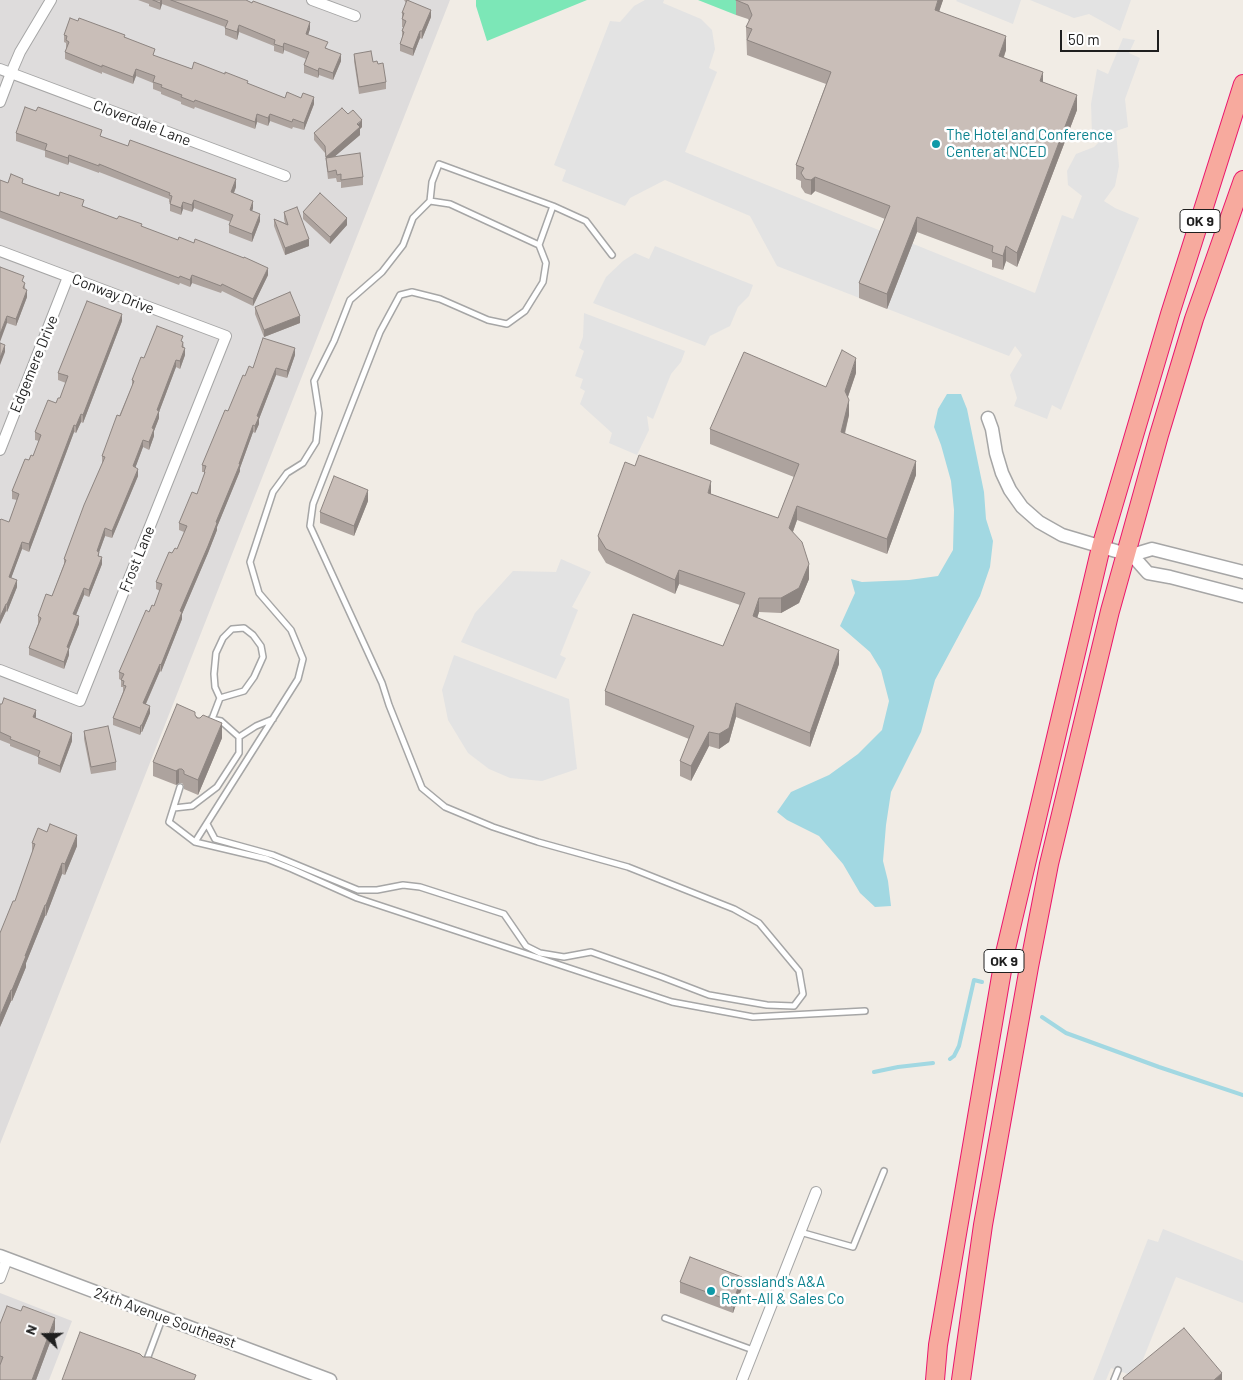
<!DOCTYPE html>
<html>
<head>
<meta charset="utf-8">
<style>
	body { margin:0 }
	#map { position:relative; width:1243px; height:1380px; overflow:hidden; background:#f1ece5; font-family:Barlow,sans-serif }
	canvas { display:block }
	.north { position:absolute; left:20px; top:1310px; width:50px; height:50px; -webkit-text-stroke:4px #fff; paint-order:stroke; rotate:291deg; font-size:14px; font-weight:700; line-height:20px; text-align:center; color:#1f1f1f }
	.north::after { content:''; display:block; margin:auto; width:18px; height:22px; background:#1f1f1f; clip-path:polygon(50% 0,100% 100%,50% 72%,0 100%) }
	.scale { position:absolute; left:1060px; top:30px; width:99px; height:22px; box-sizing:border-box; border:2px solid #1f1f1f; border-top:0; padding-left:6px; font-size:15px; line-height:18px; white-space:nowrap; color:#1f1f1f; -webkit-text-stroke:4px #fff; paint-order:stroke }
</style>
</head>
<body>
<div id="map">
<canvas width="1243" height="1380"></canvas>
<div class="north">N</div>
<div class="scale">50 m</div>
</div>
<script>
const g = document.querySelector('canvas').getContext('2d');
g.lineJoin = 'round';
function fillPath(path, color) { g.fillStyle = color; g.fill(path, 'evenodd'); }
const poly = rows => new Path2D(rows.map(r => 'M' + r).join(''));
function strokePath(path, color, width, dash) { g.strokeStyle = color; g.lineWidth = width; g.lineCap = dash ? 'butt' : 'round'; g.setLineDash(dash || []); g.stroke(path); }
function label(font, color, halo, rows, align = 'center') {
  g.font = font + ' Barlow,sans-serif'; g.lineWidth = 5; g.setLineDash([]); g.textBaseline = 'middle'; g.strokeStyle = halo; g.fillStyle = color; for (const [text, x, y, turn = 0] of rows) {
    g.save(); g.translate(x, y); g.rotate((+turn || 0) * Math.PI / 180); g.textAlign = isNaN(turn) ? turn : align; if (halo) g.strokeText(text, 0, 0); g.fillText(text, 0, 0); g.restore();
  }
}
const residential = poly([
	[0,0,450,0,0,1144],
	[0,1293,72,1321,49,1380,0,1380]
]);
const pitch = poly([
	[476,0,587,0,487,41,476,6],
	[698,0,742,0,736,15]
]);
const parking = poly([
	[645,0,664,0,663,3,701,19,712,30,715,49,709,68,717,72,685,152,1035,293,1062,215,1073,219,1082,196,1068,185,1067,171,1076,154,1094,147,1102,139,1092,134,1091,104,1097,69,1108,74,1123,38,1135,40,1129,53,1140,58,1125,99,1128,127,1116,131,1119,166,1115,186,1104,201,1115,208,1139,218,1061,410,1052,405,1047,419,1014,406,1017,398,1010,375,1022,355,1015,346,1009,356,777,266,750,216,665,180,630,198,625,206,562,181,566,170,554,165,610,21,620,22,634,6],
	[957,0,1021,0,1013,24,956,1],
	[1030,0,1131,0,1120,31,1089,14,1074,18],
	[655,246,753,285,749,296,738,307,730,326,710,336,705,346,593,303,606,277,623,261,635,253,649,259],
	[584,313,685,351,681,362,671,374,653,419,647,416,649,430,637,455,609,443,612,433,580,404,585,391,580,388,583,379,575,376,584,351,579,348,583,337],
	[561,559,591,572,572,607,578,610,560,655,566,658,556,679,461,642,475,613,513,571,556,572],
	[454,655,569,699,577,769,542,781,510,778,489,769,468,753,448,720,442,690],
	[1163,1229,1243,1261,1243,1303,1176,1277,1136,1377,1111,1368,1106,1380,1093,1380,1148,1239,1158,1242]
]);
const water = poly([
	[947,394,961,394,967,409,984,492,986,519,993,541,990,567,980,596,935,680,921,732,891,792,886,825,883,861,888,881,891,906,875,907,860,893,843,864,819,836,787,820,777,812,791,792,829,775,858,754,882,730,889,701,881,670,870,652,840,626,855,593,851,579,862,582,909,580,938,576,953,550,954,510,951,481,941,445,934,427,938,409]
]);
const stream = poly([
	[1042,1017,1066,1033,1159,1067,1243,1095],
	[950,1059,954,1056,959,1046,974,980,982,982],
	[874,1072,898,1067,933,1063]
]);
const service = poly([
	[430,201,450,204,539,245,553,206],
	[212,719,220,698,244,691,254,677,263,657,261,646,253,635,244,628,232,629,223,638,216,653,214,674,215,687,220,698],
	[239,737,256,726,273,719],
	[180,787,169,822,195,842,267,859,292,869,357,898,672,1002,753,1017,865,1011],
	[174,808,192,806,217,787,239,753,239,737,221,721,211,719],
	[207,824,215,839,273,855,358,890,377,890,403,885,420,887,504,914,526,946,540,953,564,957,591,952,662,977,709,995,767,1005,794,1006,803,994,799,971,759,923,734,909,628,867,538,842,493,827,445,807,422,788,389,705,382,683,310,526,313,504,380,332,400,295,412,292,440,299,488,320,507,324,525,311,543,282,546,263,539,245],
	[195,842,298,679,303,659,291,630,259,593,250,562,273,492,287,473,303,463,316,442,319,413,314,381,334,341,350,300,382,272,403,245,413,218,430,201,432,182,439,164,553,206,586,221,612,255],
	[800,1232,853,1247,884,1171],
	[665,1318,753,1350],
	[146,1362,162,1319],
	[1114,1380,1118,1370]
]);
const minor = poly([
	[312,0,355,16],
	[0,69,285,176],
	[0,102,11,73,20,52,51,0],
	[0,251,226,336,80,701,0,670],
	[0,450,68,277],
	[0,1278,7,1259],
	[742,1380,816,1192]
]);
const tertiary = poly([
	[988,418,992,429,996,453,1002,473,1010,490,1022,507,1039,522,1062,535,1126,554,1132,555,1152,549,1243,572],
	[1132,555,1148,573,1170,577,1243,596],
	[0,1256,330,1380]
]);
const trunk = poly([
	[935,1380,938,1345,1005,953,1101,547,1170,314,1243,84],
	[961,1380,983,1225,1029,967,1049,864,1110,611,1159,435,1194,319,1243,180]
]);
const wall = poly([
	[138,0,246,0,310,29,308,35,328,49,341,61,333,80,319,75,318,78,304,73,304,65,306,59,284,50,283,54,274,51,274,46,239,32,237,40,225,35,225,27,162,4,160,10,149,6,149,4],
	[404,0,410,0,408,1,431,17,422,39,420,38,413,56,400,51,400,44,402,39,402,31,403,27,402,27,402,13,406,3],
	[736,0,943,0,939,11,1006,50,1004,57,1043,82,1077,110,1017,267,1006,261,1003,270,992,267,992,260,917,232,887,309,859,298,859,283,885,219,815,191,811,195,805,193,801,187,801,181,796,179,796,165,826,84,747,55,746,27,749,21,748,19,736,15],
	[64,35,125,37,155,56,192,69,248,84,285,98,314,104,304,130,293,127,292,129,270,121,268,126,257,122,255,129,195,107,194,109,181,104,181,102,161,94,161,92,153,89,153,83,136,76,133,84,102,72,102,74,65,59,65,52,67,48,66,48,66,43,64,42],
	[354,54,378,64,386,82,386,89,359,94,354,61],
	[348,114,362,127,360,129,360,135,334,157,363,177,363,185,341,188,341,182,337,182,336,178,328,179,325,153,314,140,314,133],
	[16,133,102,137,236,187,234,193,253,208,252,211,260,221,252,242,229,233,229,225,231,222,194,208,192,212,183,209,181,215,170,211,170,203,169,202,169,199,99,172,99,173,69,162,68,165,45,157,45,151,16,141],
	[0,180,8,183,23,183,117,219,142,227,268,275,253,306,222,291,221,293,192,283,190,287,180,283,179,285,0,218],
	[284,212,309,246,285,255,274,226,274,219,285,223,284,219],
	[303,212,347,225,330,244,303,219],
	[0,267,24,282,27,297,16,326,7,323],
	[255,307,300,323,264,337,255,314],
	[122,321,83,423,81,422,76,433,74,432,29,552,22,549,11,578,17,587,7,612,6,611,0,624,9,522,17,500,12,499,12,491,29,460,33,456,39,441,35,440,35,432,60,398,66,383,58,380,58,373],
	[183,342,185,355,180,369,176,367,159,412,159,418,154,431,154,436,149,450,143,447,135,468,138,476,112,538,105,536,99,552,99,556,102,564,89,597,84,595,76,615,79,624,69,648,69,655,64,669,29,655,29,648,38,624,38,616,52,596,64,564,64,559,102,464,102,456,132,386,132,380,144,358],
	[295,355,287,378,276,375,259,419,259,424,255,433,253,432,240,468,240,471,217,527,217,530,208,553,182,614,182,619,161,672,160,671,146,704,150,713,142,732,141,732,140,735,113,725,113,718,123,692,123,687,121,687,121,680,119,679,119,672,149,612,154,606,160,591,156,589,156,582,172,553,177,549,184,532,179,530,179,523,197,494,204,476,204,472,202,472,202,465,228,411,245,376,253,368],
	[856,373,848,397,849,415,845,434,916,475,887,554,797,520,793,532,809,579,799,603,781,613,759,612,757,618,839,664,810,747,736,717,729,742,719,749,709,746,691,781,680,776,680,761,689,739,605,705,605,691,723,646,740,605,679,584,675,594,606,563,598,550,598,536,711,494,778,518,794,477,710,444,710,429,826,387],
	[368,501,354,536,320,523,320,512],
	[0,704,36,717,35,718,72,741,60,773,38,764,38,757,10,746,10,744,0,740],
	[195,715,222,738,198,795,184,789,184,786,182,783,179,783,176,785,153,776,153,762],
	[84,731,116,762,116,770,91,774,84,739],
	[32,843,77,846,65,875,62,874,46,916,45,916,26,963,26,967,12,1001,11,1001,0,1027,15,901,32,854],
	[680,1282,742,1288,733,1313,680,1293],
	[0,1324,55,1329,36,1380,0,1380]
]);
const shadedWall = poly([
	[161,0,162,0,162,4,160,10,160,3],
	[938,0,943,0,935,24,935,10],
	[431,10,431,17,422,39,422,31],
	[310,22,310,29,306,41,306,34],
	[239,25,239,32,237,40,237,32],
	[420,31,420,38,413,56,413,49],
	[1006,36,1006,50,999,70,999,56],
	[284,43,284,50,283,54,283,47],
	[341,54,341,61,333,80,333,73],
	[319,68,319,75,318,78,318,71],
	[136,69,136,76,133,84,133,77],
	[1043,72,1043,86,1040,81],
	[1077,95,1077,110,1017,267,1017,253],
	[314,97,314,104,304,130,304,123],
	[257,114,257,122,255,129,255,122],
	[270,114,270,121,268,126,268,118],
	[362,120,362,127,360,129,360,135,327,163,326,158,326,164,326,157],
	[69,155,69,162,68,165,68,158],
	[815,177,815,191,811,195,811,180],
	[236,179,236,187,231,200,231,192],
	[194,200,194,208,192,212,192,205],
	[253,201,253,208,250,217,250,210],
	[183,202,183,209,181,215,181,208],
	[260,214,260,221,252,242,252,234],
	[917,217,917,232,887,309,887,294],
	[347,218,347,225,330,244,330,237],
	[309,239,309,246,285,255,285,248],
	[1006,246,1006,261,1003,270,1003,256],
	[268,268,268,275,253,306,253,299],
	[192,275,192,283,190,287,190,280],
	[27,290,27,297,16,326,16,319],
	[122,314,122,321,83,423,83,415],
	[7,316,7,323,0,342,0,334],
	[300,316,300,323,264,337,264,330],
	[5,345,5,352,0,365,0,358],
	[185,348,185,355,180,369,180,361],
	[295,348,295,355,287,378,287,371],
	[856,358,856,373,845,405,845,391],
	[176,360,176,367,159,412,159,418,154,431,154,436,149,450,149,442,157,410],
	[276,368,276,375,259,419,259,424,255,433,255,426,257,416],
	[849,400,849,415,841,447,841,432],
	[81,414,81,422,76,433,76,426],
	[74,425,74,432,29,552,29,544],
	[253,425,253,432,240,468,240,471,217,527,217,530,208,553,182,614,182,619,161,672,161,665,180,611],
	[143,440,143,447,133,474,133,466],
	[916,461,916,475,887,554,887,539],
	[138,469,138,476,112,538,112,531],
	[711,481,711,495,708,493],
	[368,490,368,501,354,536,354,526],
	[797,506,797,520,789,542,789,528],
	[105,528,105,536,97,558,97,551],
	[22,542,22,549,9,584,9,577],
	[102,557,102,564,89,597,89,590],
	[809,564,809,579,799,603,781,613,781,598],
	[679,570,679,584,675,594,675,580],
	[17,580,17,587,7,612,7,604],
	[84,588,84,595,73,622,73,614],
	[759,598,759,612,753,631,753,616],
	[6,604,6,611,0,624,0,617],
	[79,616,79,624,67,654,67,647],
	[69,648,69,655,64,669,64,662],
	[839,650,839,664,810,747,810,733],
	[160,664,160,671,143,710,143,703],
	[736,703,736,717,729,742,719,749,719,734],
	[150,706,150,713,142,732,142,725],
	[36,710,36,717,33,725,33,717],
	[222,723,222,738,198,795,198,780],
	[141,725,141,732,140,735,140,728],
	[709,732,709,746,691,781,691,766],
	[72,733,72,741,60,773,60,766],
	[179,769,179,783,176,785,176,771],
	[77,835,77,846,65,875,65,864],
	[62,863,62,874,46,916,46,905],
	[45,905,45,916,26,963,26,967,12,1001,12,990,25,956],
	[11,990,11,1001,0,1027,0,1016],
	[742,1277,742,1288,733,1313,733,1302],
	[55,1318,55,1329,36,1380,32,1380],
	[1222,1373,1222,1380,1214,1380]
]);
const building = poly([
	[153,0,161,0,160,3,153,0],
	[171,0,246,0,252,3,253,1,310,22,306,34,328,42,325,48,341,54,333,73,319,68,318,71,304,65,309,52,284,43,283,47,274,44,275,40,239,25,237,32,225,28,228,21,171,0],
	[407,0,431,10,422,31,420,31,413,49,400,44,404,32,402,31,406,21,402,19,404,13,402,13,407,0],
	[736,0,938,0,935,10,1006,36,999,56,1043,72,1040,81,1077,95,1017,253,1006,246,1003,256,992,252,993,246,917,217,887,294,859,283,890,206,815,177,811,180,805,179,801,173,804,168,796,165,831,72,747,40,752,29,746,27,752,15,748,5,736,0],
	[70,18,78,21,79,18,125,35,124,37,155,49,153,55,192,69,194,62,225,74,225,72,248,81,247,83,285,98,287,92,301,98,303,93,314,97,304,123,293,119,292,122,270,114,268,118,257,114,255,122,195,100,194,102,181,97,182,95,161,87,162,85,153,82,155,76,136,69,133,77,102,65,102,67,65,52,69,42,66,40,67,36,64,35,70,18],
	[371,51,373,62,377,61,378,64,383,63,386,82,359,87,354,54,371,51],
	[25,107,36,111,38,107,102,130,100,136,128,146,130,140,236,179,231,192,253,201,250,210,260,214,252,234,229,225,233,215,194,200,192,205,183,202,181,208,170,204,172,196,169,195,170,193,99,164,99,166,69,155,68,158,45,150,47,144,16,133,25,107],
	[342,108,348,114,353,110,362,120,357,124,360,127,326,157,325,146,314,133,342,108],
	[360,153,363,177,341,180,341,174,337,175,336,170,328,172,326,158,360,153],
	[11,174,23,179,22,183,59,196,60,192,84,200,82,206,117,219,119,216,142,224,141,226,178,240,179,237,194,243,195,239,244,258,244,257,268,268,253,299,222,284,221,286,192,275,190,280,180,276,179,278,0,211,0,180,8,183,11,174],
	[320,193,347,218,330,237,303,212,320,193],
	[297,207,309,239,285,248,274,219,288,225,284,212,297,207],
	[0,267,24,276,22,281,25,283,23,288,27,290,16,319,7,316,0,334,0,267],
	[290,292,300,316,264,330,255,307,290,292],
	[87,301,122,314,83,415,81,414,76,426,74,425,29,544,22,542,9,577,17,580,7,604,6,604,0,617,0,520,1,519,9,522,19,494,12,491,25,459,29,460,31,455,33,456,41,435,35,432,48,400,56,403,58,398,60,398,68,376,58,373,87,301],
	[157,326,183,336,181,341,183,342,182,347,185,348,180,361,176,360,157,410,159,411,152,428,154,429,149,442,143,440,133,466,138,469,112,531,105,528,97,551,99,552,98,556,102,557,89,590,84,588,73,614,79,616,67,647,69,648,64,662,29,648,41,618,38,616,46,594,52,596,66,560,64,559,84,505,105,457,102,456,117,415,120,416,134,381,132,380,141,357,144,358,157,326],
	[263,338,295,348,287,371,276,368,257,416,259,417,255,426,253,425,239,464,240,464,216,522,217,523,208,546,180,611,182,612,161,665,160,664,143,703,150,706,142,725,141,725,140,728,113,718,126,686,123,685,124,681,121,680,124,674,119,672,146,610,149,612,152,605,154,606,162,584,156,582,169,552,172,553,175,548,177,549,187,526,179,523,192,492,197,494,205,472,204,472,206,466,202,465,225,410,228,411,243,375,245,376,249,366,253,368,263,338],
	[0,343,5,345,0,358,0,343],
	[842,350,856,358,845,391,849,400,841,432,916,461,887,539,797,506,789,528,802,542,809,564,799,588,781,598,759,598,753,616,839,650,810,733,736,703,729,728,719,734,709,732,691,766,680,761,694,726,605,691,633,614,723,646,745,593,679,570,675,580,606,549,598,536,625,462,635,466,639,455,711,481,708,493,778,518,799,464,710,429,744,352,826,387,842,350],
	[334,476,368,490,354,526,320,512,334,476],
	[4,698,36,710,33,717,72,733,60,766,38,757,40,751,10,739,11,737,0,732,0,704,2,704,4,698],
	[177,704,195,712,195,715,197,718,200,718,203,715,222,723,198,780,184,774,184,771,182,769,179,769,176,771,153,762,177,704],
	[108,726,116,762,91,767,84,731,108,726],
	[50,824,77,835,65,864,62,863,46,905,45,905,25,956,26,956,12,990,11,990,0,1016,0,933,13,901,15,901,35,844,32,843,38,828,47,832,50,824],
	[690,1257,742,1277,733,1302,680,1282,690,1257],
	[7,1306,21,1311,23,1306,55,1318,32,1380,0,1380,0,1365,3,1357,0,1356,0,1324,7,1306],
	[1184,1328,1222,1373,1214,1380,1124,1380,1123,1378,1184,1328],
	[80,1332,140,1354,143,1357,150,1357,196,1375,194,1380,62,1380,80,1332]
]);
const markers = [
	[936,144,5,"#0f9aa8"],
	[711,1291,5,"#0f9aa8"]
];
const shields = [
	[1200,221,40],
	[1004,961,40]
];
const shieldNames = [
	["OK 9",1200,221],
	["OK 9",1004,961]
];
const streetNames = [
	["Cloverdale Lane",142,123,21],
	["Conway Drive",113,294,21],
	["Edgemere Drive",34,364,-68],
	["Frost Lane",137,559,-68],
	["24th Avenue Southeast",165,1318,20]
];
const cultureNames = [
	["The Hotel and Conference",946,135],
	["Center at NCED",946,152],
	["Crossland's A&A",721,1282],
	["Rent-All & Sales Co",721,1299]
];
fillPath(residential, '#dedcdc');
fillPath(pitch, '#7ce7b7');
fillPath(parking, '#e3e3e3');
fillPath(water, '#a2d8e2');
strokePath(stream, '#a2d8e2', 4);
strokePath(service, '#a6a6a6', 8);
strokePath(minor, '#a6a6a6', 12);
strokePath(tertiary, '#a6a6a6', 15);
strokePath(trunk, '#eb166c', 20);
strokePath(service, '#fff', 5);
strokePath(minor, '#fff', 10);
strokePath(tertiary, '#fff', 12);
strokePath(trunk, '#f7aa9e', 18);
fillPath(wall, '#ada39e');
fillPath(shadedWall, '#8d8581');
fillPath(building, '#c9beb8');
strokePath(building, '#8d8581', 1);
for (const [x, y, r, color] of markers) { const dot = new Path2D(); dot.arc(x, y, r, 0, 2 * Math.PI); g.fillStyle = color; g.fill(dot); strokePath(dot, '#fff', 2); }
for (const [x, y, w] of shields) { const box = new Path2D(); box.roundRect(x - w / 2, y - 11.5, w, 23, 4); g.fillStyle = '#fff'; g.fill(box); strokePath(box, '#1f1f1f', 1); }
label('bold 14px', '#1f1f1f', null, shieldNames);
label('15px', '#1f1f1f', '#fff', streetNames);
label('15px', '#0d838f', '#fff', cultureNames, 'left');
</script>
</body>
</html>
